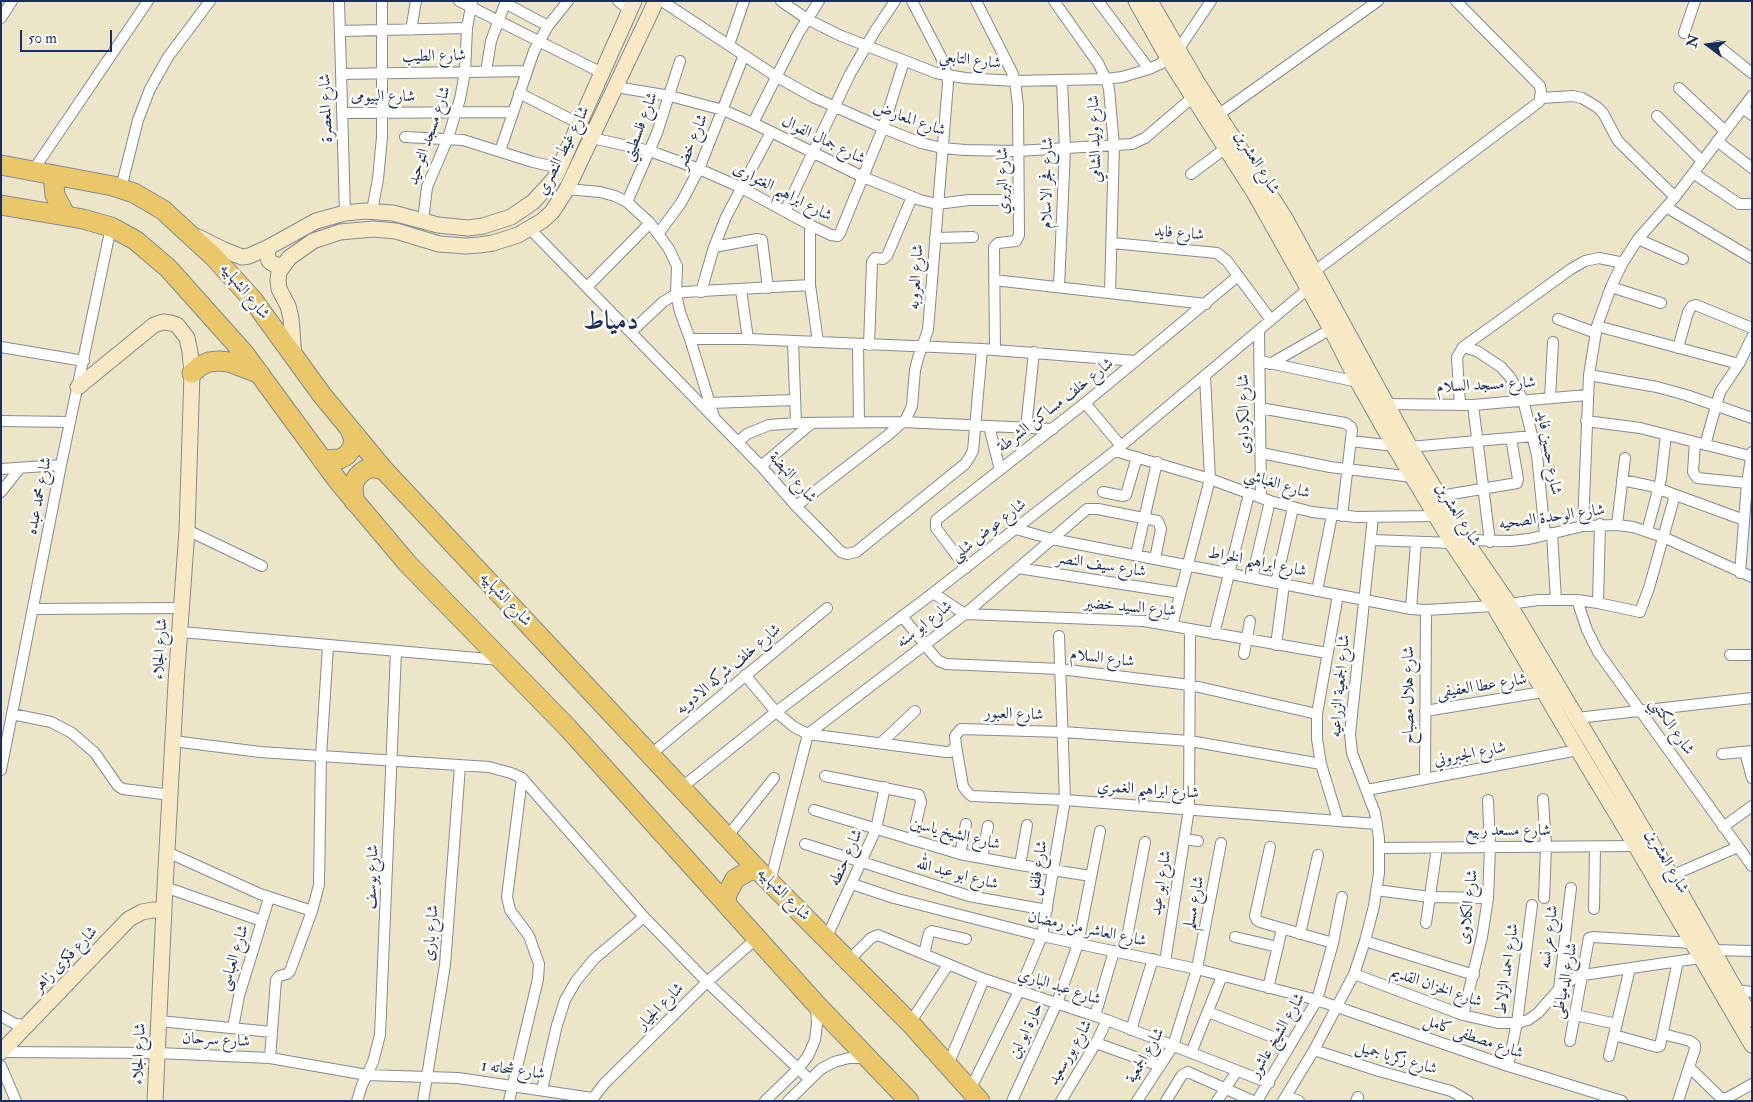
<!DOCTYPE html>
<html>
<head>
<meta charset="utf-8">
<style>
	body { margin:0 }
	#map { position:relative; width:1753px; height:1102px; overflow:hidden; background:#ede5c8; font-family:"IM FELL Double Pica",serif }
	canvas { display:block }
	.frame { position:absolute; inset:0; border:2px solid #1b2f5e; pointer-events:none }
	.north { position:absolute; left:1683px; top:20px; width:50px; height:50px; -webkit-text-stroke:4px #fdfcf7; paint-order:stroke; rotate:285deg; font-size:14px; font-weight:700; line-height:20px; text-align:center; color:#1b2f5e }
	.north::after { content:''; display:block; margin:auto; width:18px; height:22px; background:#1b2f5e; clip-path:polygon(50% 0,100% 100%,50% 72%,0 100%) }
	.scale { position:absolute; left:20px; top:30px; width:92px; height:22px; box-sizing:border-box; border:2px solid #1b2f5e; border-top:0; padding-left:6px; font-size:15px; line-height:18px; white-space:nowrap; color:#1b2f5e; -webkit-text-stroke:4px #fdfcf7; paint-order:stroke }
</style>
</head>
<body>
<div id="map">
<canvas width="1753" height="1102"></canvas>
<div class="frame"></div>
<div class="north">N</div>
<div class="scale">50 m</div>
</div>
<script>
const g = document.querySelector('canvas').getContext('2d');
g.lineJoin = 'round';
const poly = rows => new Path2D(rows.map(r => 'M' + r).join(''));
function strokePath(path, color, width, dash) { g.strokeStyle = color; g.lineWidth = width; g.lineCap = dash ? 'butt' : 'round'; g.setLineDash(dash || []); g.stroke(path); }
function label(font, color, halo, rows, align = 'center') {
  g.font = font + ' "IM FELL Double Pica",Amiri,serif'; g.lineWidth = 5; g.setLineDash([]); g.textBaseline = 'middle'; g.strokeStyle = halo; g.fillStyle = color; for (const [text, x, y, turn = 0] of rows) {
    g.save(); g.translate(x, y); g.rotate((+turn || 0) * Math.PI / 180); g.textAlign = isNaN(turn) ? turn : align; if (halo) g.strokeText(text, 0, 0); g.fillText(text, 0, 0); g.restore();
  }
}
const street = poly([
	[339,1,345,213],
	[459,1,602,73],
	[618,1,630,11],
	[662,1,777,77,815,98,883,128,921,143,942,148,965,150,1018,151,1132,144,1145,138,1193,97],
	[781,1,807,19,839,35,936,73,965,78,1015,81,1106,79,1122,77,1149,69,1160,64,1178,50,1211,1],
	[976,1,1012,72,1015,81,1018,106,1019,235,1016,241,998,243,994,247,995,350],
	[1054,1,1098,63,1106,79,1109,89,1114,146,1110,293],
	[1098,1,1149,69],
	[505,3,548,26],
	[1,18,12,1],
	[411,30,416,1],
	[340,31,467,28],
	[1684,33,1695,1],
	[729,45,744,1],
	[1718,46,1752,73],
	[486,71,491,41,506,1],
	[341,74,527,71],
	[616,87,670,96,723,110,753,123,863,177,920,200,937,204,969,200,1019,200],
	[1679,88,1725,131],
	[519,93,580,124],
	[1541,98,1573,96,1582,98,1597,107,1603,113,1618,141,1675,197],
	[1743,108,1752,115],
	[343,113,513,112],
	[1218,115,1378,1],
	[1657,116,1702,161],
	[753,123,798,34,819,1],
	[405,137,463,140,533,162,560,168],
	[592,138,650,151,699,169,740,187,810,225,831,235,838,236,840,233,883,128,904,61],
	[1717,141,1752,168],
	[500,151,534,51,548,26,568,1],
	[32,172,148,1],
	[1693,173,1739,204,1752,204],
	[1191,174,1226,148],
	[121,188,138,120,150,89,168,57,210,1],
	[567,189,600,192,615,196,627,202,650,223,669,249,677,266,676,294,680,312,690,339,714,417],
	[627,202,657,133,680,61],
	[1666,207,1752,258],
	[372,211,378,179,382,137,382,1],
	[785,211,850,74,875,31,895,1],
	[423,221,427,187,448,138,460,99,465,72,467,28,472,1],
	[810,225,810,285,818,342],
	[530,229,761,466,796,506,841,552,847,554,856,552,965,464,969,458,973,451,982,349],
	[658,234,681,203,699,169,744,55],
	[935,238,973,237],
	[1638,239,1683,259],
	[1112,243,1217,253,1227,261,1271,320],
	[714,247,757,239,762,240,768,288],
	[1315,271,1539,102,1541,92,1540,86,1456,1],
	[994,280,1206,304],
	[587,287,650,223],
	[1059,287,1065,149,1062,80],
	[1611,287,1661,303],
	[741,290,748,339],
	[701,292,714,247,726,217,771,132],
	[1558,319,1596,333],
	[1597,326,1739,364],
	[1259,330,1261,498],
	[631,332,663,302,676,294,684,292,810,285],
	[690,339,748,339,982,349,1136,361],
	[793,341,796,423],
	[858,344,859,422],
	[869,345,872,262,875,258,883,259,887,256,912,197],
	[1,347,84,361],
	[1463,347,1477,351,1501,367,1510,377,1523,400,1537,455,1545,535],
	[1678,348,1688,312,1692,306,1696,305,1752,328],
	[1260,361,1358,382],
	[1270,364,1331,329],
	[1589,375,1657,387,1686,395,1752,418],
	[1550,398,1553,342],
	[710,403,794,400],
	[1085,403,1121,446],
	[1387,404,1473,405,1587,395],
	[1460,405,1457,357,1463,347,1571,269,1585,261,1599,258,1619,262,1622,264],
	[1473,405,1490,542],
	[1260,408,1345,423,1351,427,1352,430,1342,516],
	[1,421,70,422],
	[1586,421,1640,428,1750,456],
	[989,426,1000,470],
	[1026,428,1034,352],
	[1351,441,1394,446],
	[738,442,747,434,769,425,796,423,903,422,1053,429],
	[1695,442,1693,472,1697,478,1747,483],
	[1705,445,1720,392,1739,364,1752,337],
	[1410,447,1533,436],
	[1115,451,1210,479,1270,501,1312,512,1357,517,1436,516],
	[1261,453,1330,467,1413,477],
	[761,466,812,423],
	[1,469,61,465],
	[1622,480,1651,486,1744,520],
	[1,492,20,468],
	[1103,492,1123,496,1126,495,1137,457],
	[1440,496,1517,483,1518,479,1511,438],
	[796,506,888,435,906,419,912,406,915,370,918,358,928,330,948,83,947,75,941,57,912,1],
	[1617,525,1625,458],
	[1583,526,1589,375,1597,326,1611,287,1622,264,1638,239,1675,197,1752,96],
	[1016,529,1052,539,1411,609,1426,610,1494,606],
	[187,530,262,566],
	[1647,531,1661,479,1666,435],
	[1552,533,1556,600],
	[1372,540,1452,543],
	[1465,540,1511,541,1529,539,1583,526,1617,525,1633,527,1663,537,1752,577],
	[1136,555,1157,462],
	[966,568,936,528,936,520,1085,403,1238,276],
	[1018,568,1180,593],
	[1740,573,1747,483,1752,452],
	[1252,578,1270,501],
	[1276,583,1293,508],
	[1317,591,1332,515],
	[933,593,965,614,1144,621,1327,653],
	[1577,600,1587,630,1598,652,1752,866],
	[1598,603,1600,524],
	[1509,604,1538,600,1577,600,1598,603,1640,612,1649,588,1675,495],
	[33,609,182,608],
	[1411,609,1416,542],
	[902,616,934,656,939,661,946,664,1060,669,1190,685,1317,714],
	[1172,626,1210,479,1205,375],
	[181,632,500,660],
	[1214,634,1249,494],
	[1276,645,1284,584],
	[1244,654,1250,621],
	[1730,655,1752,655],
	[745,675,776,712,794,727,808,734,946,752,950,752,956,746,955,736,961,729,1063,732,1190,741,1321,764],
	[1425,711,1543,692],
	[12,714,51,722,72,733,95,753,118,786,123,789,171,795],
	[1577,718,1752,698],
	[173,741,260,752,489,767,511,773,522,778,529,786,644,917,707,982,810,1080],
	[881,743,915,711],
	[956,746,963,786,967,792,972,796,1065,800,1377,824],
	[1745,752,1752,778],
	[1722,754,1752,751],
	[650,755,827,608],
	[1,770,61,465,111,227],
	[825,776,919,795,921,802,912,840],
	[1425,779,1426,610],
	[681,788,776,712,933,593,1115,451,1309,288],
	[1367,790,1578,750],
	[1543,799,1546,847,1544,898],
	[814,810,960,854,1020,865,1091,876],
	[1338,820,1321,764,1317,739,1317,714,1338,595],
	[1723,827,1752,806],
	[727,837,774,778],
	[1184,839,1198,841],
	[805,844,969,896,1047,910],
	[1270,847,1255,916,1257,920,1260,922,1333,943],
	[1379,848,1636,846],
	[167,852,260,894,312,911],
	[960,854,966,824],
	[982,858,988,826],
	[1020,865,1027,825],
	[1671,876,1738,847],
	[770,882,808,734,965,614,1087,509,1098,509,1158,521,1161,529,1155,559],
	[852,884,894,898,1042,936,1197,969,1317,1000,1508,1066,1622,1101],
	[165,887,262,921],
	[1376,890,1430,897,1488,898],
	[1594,909,1595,847],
	[1426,923,1437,848],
	[1300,934,1318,855],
	[1235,937,1278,947],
	[826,939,876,829,885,787],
	[1365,941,1474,975],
	[1713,950,1752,951],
	[1124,953,1145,842],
	[924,954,929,933,932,931,966,939],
	[848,961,871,938,878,935,984,979,1107,1020,1269,1083],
	[1165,962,1189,809,1190,630],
	[1354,974,1463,1015,1498,1023,1517,1023,1528,1020,1538,1013,1559,989,1573,979,1583,975,1700,958],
	[1268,988,1282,929],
	[1559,989,1571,888],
	[1735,990,1752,992],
	[1208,1012,1291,1044],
	[1463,1015,1482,937,1488,898,1490,847,1488,800],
	[1575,1015,1617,1024],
	[1,1016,15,1024,28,1025],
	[1095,1016,1114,951],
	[159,1021,272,1032],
	[910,1023,948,965],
	[233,1028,239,996,269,898],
	[1131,1030,1153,959],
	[1663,1034,1690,1041,1695,1045,1695,1049,1678,1101],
	[1614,1035,1657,1047,1660,1046,1678,961],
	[1570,1041,1589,938,1593,937,1692,943],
	[1096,1043,1160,1066],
	[1314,1050,1379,1071,1451,1091,1468,1101],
	[1,1052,158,1053,270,1058,367,1075,458,1078,592,1098],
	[1191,1053,1222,976],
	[1609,1056,1630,968],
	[270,1058,276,980,279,976,287,974,290,971,312,911,319,885,321,756,328,646],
	[948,1065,984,979],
	[1,1066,16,1101],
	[1508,1066,1517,1023,1532,905],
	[1689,1067,1721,1098,1727,1098,1752,1084],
	[542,1090,557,1025,565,1000,576,981,594,959,644,917],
	[970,1090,1019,991,1042,936,1065,800,1059,636],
	[1286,1096,1299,1101],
	[357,1101,362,1085,373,1062,380,1035,396,651],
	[423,1101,445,965,460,766],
	[509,1101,538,979,539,964,529,936,510,910,507,897,522,778],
	[591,1101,604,1084,707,982,757,938],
	[765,1101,798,1069,808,1056,815,1040,817,1024,816,1005],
	[788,1101,821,1069,834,1062,849,1058,867,1058],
	[1012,1101,1057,1003,1078,944,1100,831],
	[1061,1101,1096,1043,1107,1020],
	[1137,1101,1173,1046,1197,969,1221,843],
	[1166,1101,1182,1075,1188,1072,1253,1101],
	[1217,1101,1237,1071],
	[1257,1101,1317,1000,1333,943,1342,897],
	[1283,1101,1314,1050,1354,974,1365,941,1374,906,1379,873,1379,838,1375,813,1352,753,1350,734,1373,517],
	[1356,1101,1358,1097]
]);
const secondary = poly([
	[1136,1,1168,58,1255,194,1331,329,1358,382,1394,446,1452,543,1494,606,1578,750,1636,846,1752,1045],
	[1150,1,1197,82,1285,218,1410,447,1465,540,1509,604,1671,876,1752,1019],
	[198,237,224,250,242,257,249,256,269,247,316,221,345,213,365,211,393,213,438,225,468,228,483,226,511,217,533,202,555,178,634,1],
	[269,247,267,254,269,261,275,265,283,265],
	[294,358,291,318,288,306,279,289,278,280,279,272,289,258,313,241,340,232,373,229,396,231,439,244,466,246,479,245,493,243,518,235,542,221,552,212,567,189,656,1],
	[78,387,154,325,163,322,171,323,177,325,187,338,190,352,192,373,187,530,176,683,165,887,155,1101],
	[1,1052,129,919,142,912,153,910,164,911]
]);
const highway = poly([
	[1,165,113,186,134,193,163,210,214,257,253,300,322,395,384,470,758,870,910,1023,980,1101],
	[57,176,54,185,55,195,66,216],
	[1,205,83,219,111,227,135,240,168,268,244,353,338,481,407,563,568,728,816,1004,909,1101],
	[192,373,200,366,209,362,219,361,229,362,260,374],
	[322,460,340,459,347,455,352,448,354,439,351,432],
	[354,501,353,485,357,477,362,472,369,468,376,468,384,470],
	[726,903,727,894,735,879,749,871,758,870]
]);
const streetNames = [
	["شارع الطيب",434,57,-1],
	["شارع التابعي",970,61,7],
	["شارع البيومى",383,98],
	["شارع المعصرة",327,108,-92],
	["شارع المعارض",909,120,19],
	["شارع فلسطيني",641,127,-69],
	["شارع مسجد التوحيد",430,136,-71],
	["شارع وليد الشامي",1096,139,-92],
	["شارع جمال الفوال",823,141,26],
	["شارع خضر",693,142,-67],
	["شارع غيط النصري",564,151,-63],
	["شارع العشرين",1256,163,58],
	["شارع البربري",1004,181,-91],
	["شارع فجر الاسلام",1048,183,-89],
	["شارع ابراهيم الغتوارى",782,193,27],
	["شارع فايد",1179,234,5],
	["شارع العروبه",917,277,-86],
	["شارع الشهابيه",244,292,50],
	["شارع مسجد السلام",1486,386,-3],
	["شارع خلف مساكن الشرطة",1056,406,-38],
	["شارع الكرداوى",1245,414,-91],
	["شارع حسين فايد",1548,453,80],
	["شارع النهضة",792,478,48],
	["شارع الغباشي",1277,485,17],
	["شارع محمد عبده",40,496,-79],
	["شارع العشرين",1457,515,58],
	["شارع الوحدة الصحيه",1552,518,-8],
	["شارع عوض شلبى",989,531,-38],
	["شارع ابراهيم الخراط",1257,563,11],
	["شارع سيف النصر",1101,566,9],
	["شارع الشهابيه",505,600,47],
	["شارع السيد خضير",1130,608,5],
	["شارع ابو سنه",925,625,-38],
	["شارع الجلاء",161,649,-86],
	["شارع السلام",1102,659,7],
	["شارع خلف شركه الادويه",729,670,-40],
	["شارع الجمعية الزراعيه",1341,686,-85],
	["شارع عطا العفيفى",1482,687,-9],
	["شارع هلال مصباح",1410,695,-90],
	["شارع العبور",1014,715,2],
	["شارع الكتبي",1671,727,55],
	["شارع الجبروني",1470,755,-11],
	["شارع ابراهيم الغمري",1148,791,4],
	["شارع مسعد ربيع",1508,832],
	["شارع الشيخ ياسين",955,835,14],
	["شارع حنطه",847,858,-66],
	["شارع العشرين",1666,862,60],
	["شارع فلفل",1039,868,-81],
	["شارع ابو عبد الله",957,875,15],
	["شارع يوسف",373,877,-88],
	["شارع ابو عيد",1162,883,-81],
	["شارع الشهابيه",783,895,45],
	["شارع مسلم",1195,903,-79],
	["شارع الكلاوى",1469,907,-83],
	["شارع العاشر من رمضان",1087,930,12],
	["شارع بارى",432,933,-85],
	["شارع عرنسه",1550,937,-83],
	["شارع العباسى",235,958,-73],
	["شارع فكرى زاهر",66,960,-46],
	["شارع احمد الزلاط",1508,969,-82],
	["شارع الدمياطى",1566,981,-79],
	["شارع عبد الباري",1059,988,18],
	["شارع الخزان القديم",1436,988,19],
	["شارع الجيار",661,1007,-45],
	["حارة ابو لبن",1027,1031,-65],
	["شارع الشيخ عاشور",1278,1036,-60],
	["شارع مصطفى كامل",1473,1038,19],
	["شارع سرحان",216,1041,3],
	["شارع بورسعيد",1071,1053,-60],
	["شارع الجلاء",140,1054,-87],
	["شارع الجمعية",1146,1056,-60],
	["شارع زكريا جميل",1396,1059,16],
	["شارع شحاته 1",513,1071,8]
];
const townNames = [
	["دمياط",611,323]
];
strokePath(street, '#848a93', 12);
strokePath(secondary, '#848a93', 17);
strokePath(highway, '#848a93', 21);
strokePath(street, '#fff', 10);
strokePath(secondary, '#f7e9c3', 15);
strokePath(highway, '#eac769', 19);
label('16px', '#1b2f5e', '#fdfcf7', streetNames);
label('bold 26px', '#1b2f5e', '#fdfcf7', townNames);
</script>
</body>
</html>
